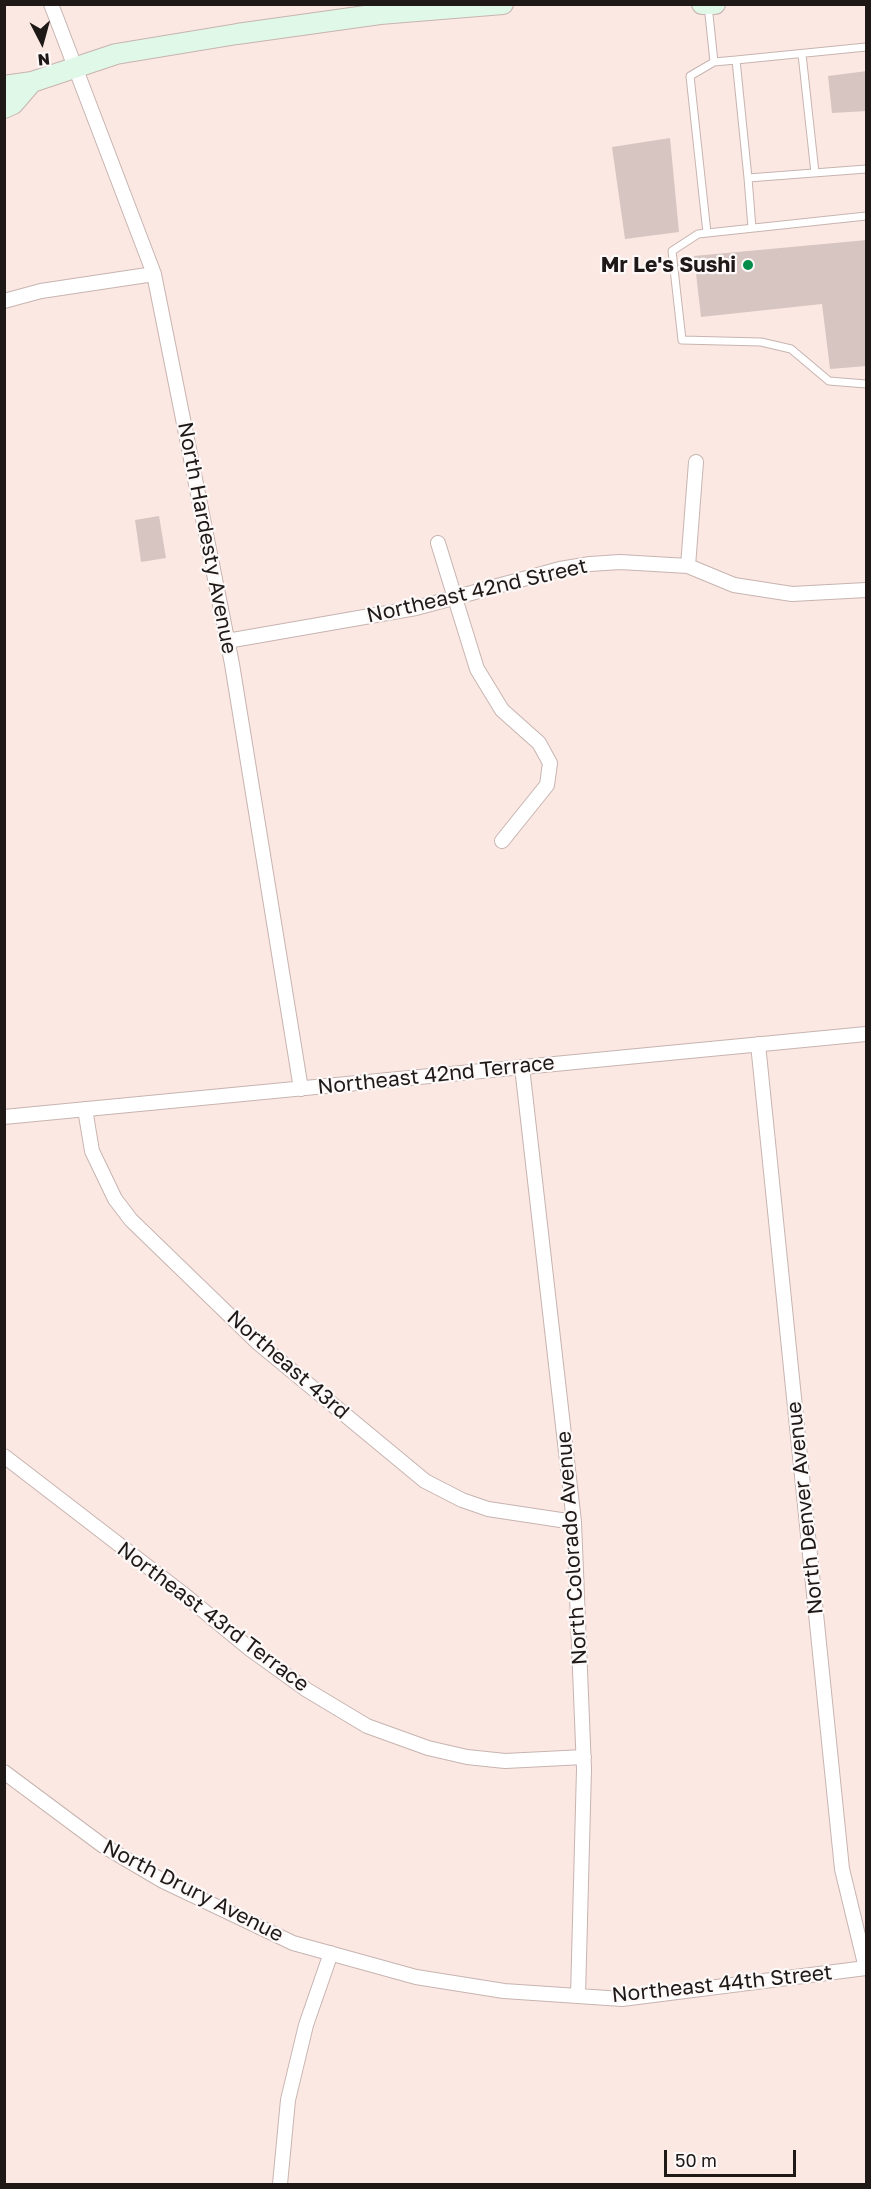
<!DOCTYPE html>
<html>
<head>
<meta charset="utf-8">
<style>
	body { margin:0 }
	#map { position:relative; width:871px; height:2189px; overflow:hidden; background:#fbe8e3; font-family:"Golos Text",sans-serif }
	canvas { display:block }
	.frame { position:absolute; inset:0; border:6px solid #1e1816; pointer-events:none }
	.north { position:absolute; left:12px; top:12px; width:60px; height:60px; -webkit-text-stroke:4px #fdf9f8; paint-order:stroke; rotate:174deg; font-size:16px; font-weight:700; line-height:24px; text-align:center; color:#1e1816 }
	.north::after { content:''; display:block; margin:auto; width:21px; height:27px; background:#1e1816; clip-path:polygon(50% 0,100% 100%,50% 72%,0 100%) }
	.scale { position:absolute; left:664px; top:2150px; width:132px; height:27px; box-sizing:border-box; border:3px solid #1e1816; border-top:0; padding-left:8px; font-size:18px; line-height:21px; white-space:nowrap; color:#1e1816; -webkit-text-stroke:4px #fdf9f8; paint-order:stroke }
</style>
</head>
<body>
<div id="map">
<canvas width="871" height="2189"></canvas>
<div class="frame"></div>
<div class="north">N</div>
<div class="scale">50 m</div>
</div>
<script>
const g = document.querySelector('canvas').getContext('2d');
g.lineJoin = 'round';
function fillPath(path, color) { g.fillStyle = color; g.fill(path, 'evenodd'); }
const poly = rows => new Path2D(rows.map(r => 'M' + r).join(''));
function strokePath(path, color, width, dash) { g.strokeStyle = color; g.lineWidth = width; g.lineCap = dash ? 'butt' : 'round'; g.setLineDash(dash || []); g.stroke(path); }
function label(font, color, halo, rows, align = 'center') {
  g.font = font + ' "Golos Text",sans-serif'; g.lineWidth = 4.5; g.setLineDash([]); g.textBaseline = 'middle'; g.strokeStyle = halo; g.fillStyle = color; for (const [text, x, y, turn = 0] of rows) {
    g.save(); g.translate(x, y); g.rotate((+turn || 0) * Math.PI / 180); g.textAlign = isNaN(turn) ? turn : align; if (halo) g.strokeText(text, 0, 0); g.fillText(text, 0, 0); g.restore();
  }
}
const building = poly([
	[867,71,867,111,832,113,828,76],
	[670,138,679,232,625,239,612,147],
	[867,240,867,366,830,369,822,304,701,317,694,256],
	[159,516,166,558,141,562,135,520]
]);
const lane = poly([
	[802,54,815,173],
	[736,60,866,47],
	[714,62,736,60,748,178],
	[866,216,698,234,672,251,682,340,761,342,791,349,829,381,866,384],
	[752,228,748,178,866,169],
	[707,233,690,76,714,62,708,5]
]);
const street = poly([
	[51,4,154,274,232,664,301,1089],
	[4,301,41,291,154,274],
	[438,543,477,669,502,710,539,743,550,763,547,785,502,841],
	[688,566,696,462],
	[227,641,416,608,560,569,590,564,620,562,688,566,734,585,792,594,866,590],
	[758,1044,842,1869,866,1968],
	[522,1067,574,1522,584,1769,578,1996],
	[85,1109,92,1151,115,1199,131,1220,257,1342,425,1481,462,1500,488,1509,574,1522],
	[4,1117,866,1034],
	[4,1456,182,1593,250,1649,307,1690,367,1726,428,1748,467,1757,505,1761,584,1757],
	[4,1772,102,1845,163,1881,293,1943,416,1977,504,1991,622,1999,866,1968],
	[280,2184,288,2100,306,2025,331,1953]
]);
const secondary = poly([
	[702,4,715,4],
	[4,86,32,82,116,54,237,34,380,14,503,4],
	[4,108,13,104,32,82]
]);
const markers = [
	[748,265,6,"#058c49"]
];
const poiNames = [
	["Mr Le's Sushi",736,265]
];
const streetNames = [
	["North Hardesty Avenue",207,538,79],
	["Northeast 42nd Street",477,591,-13],
	["Northeast 42nd Terrace",436,1075,-6],
	["Northeast 43rd",288,1365,41],
	["North Denver Avenue",805,1508,-96],
	["North Colorado Avenue",572,1548,-94],
	["Northeast 43rd Terrace",213,1617,37],
	["North Drury Avenue",193,1891,27],
	["Northeast 44th Street",722,1984,-6]
];
fillPath(building, '#d7c5c1');
strokePath(lane, '#c7b4b0', 9);
strokePath(street, '#c7b4b0', 16);
strokePath(secondary, '#c7b4b0', 22);
strokePath(lane, '#fff', 7);
strokePath(street, '#fff', 14);
strokePath(secondary, '#e0f8e7', 20);
for (const [x, y, r, color] of markers) { const dot = new Path2D(); dot.arc(x, y, r, 0, 2 * Math.PI); g.fillStyle = color; g.fill(dot); strokePath(dot, '#fdf9f8', 2); }
label('bold 21px', '#1e1816', '#fdf9f8', poiNames, 'right');
label('21px', '#1e1816', '#fdf9f8', streetNames);
</script>
</body>
</html>
